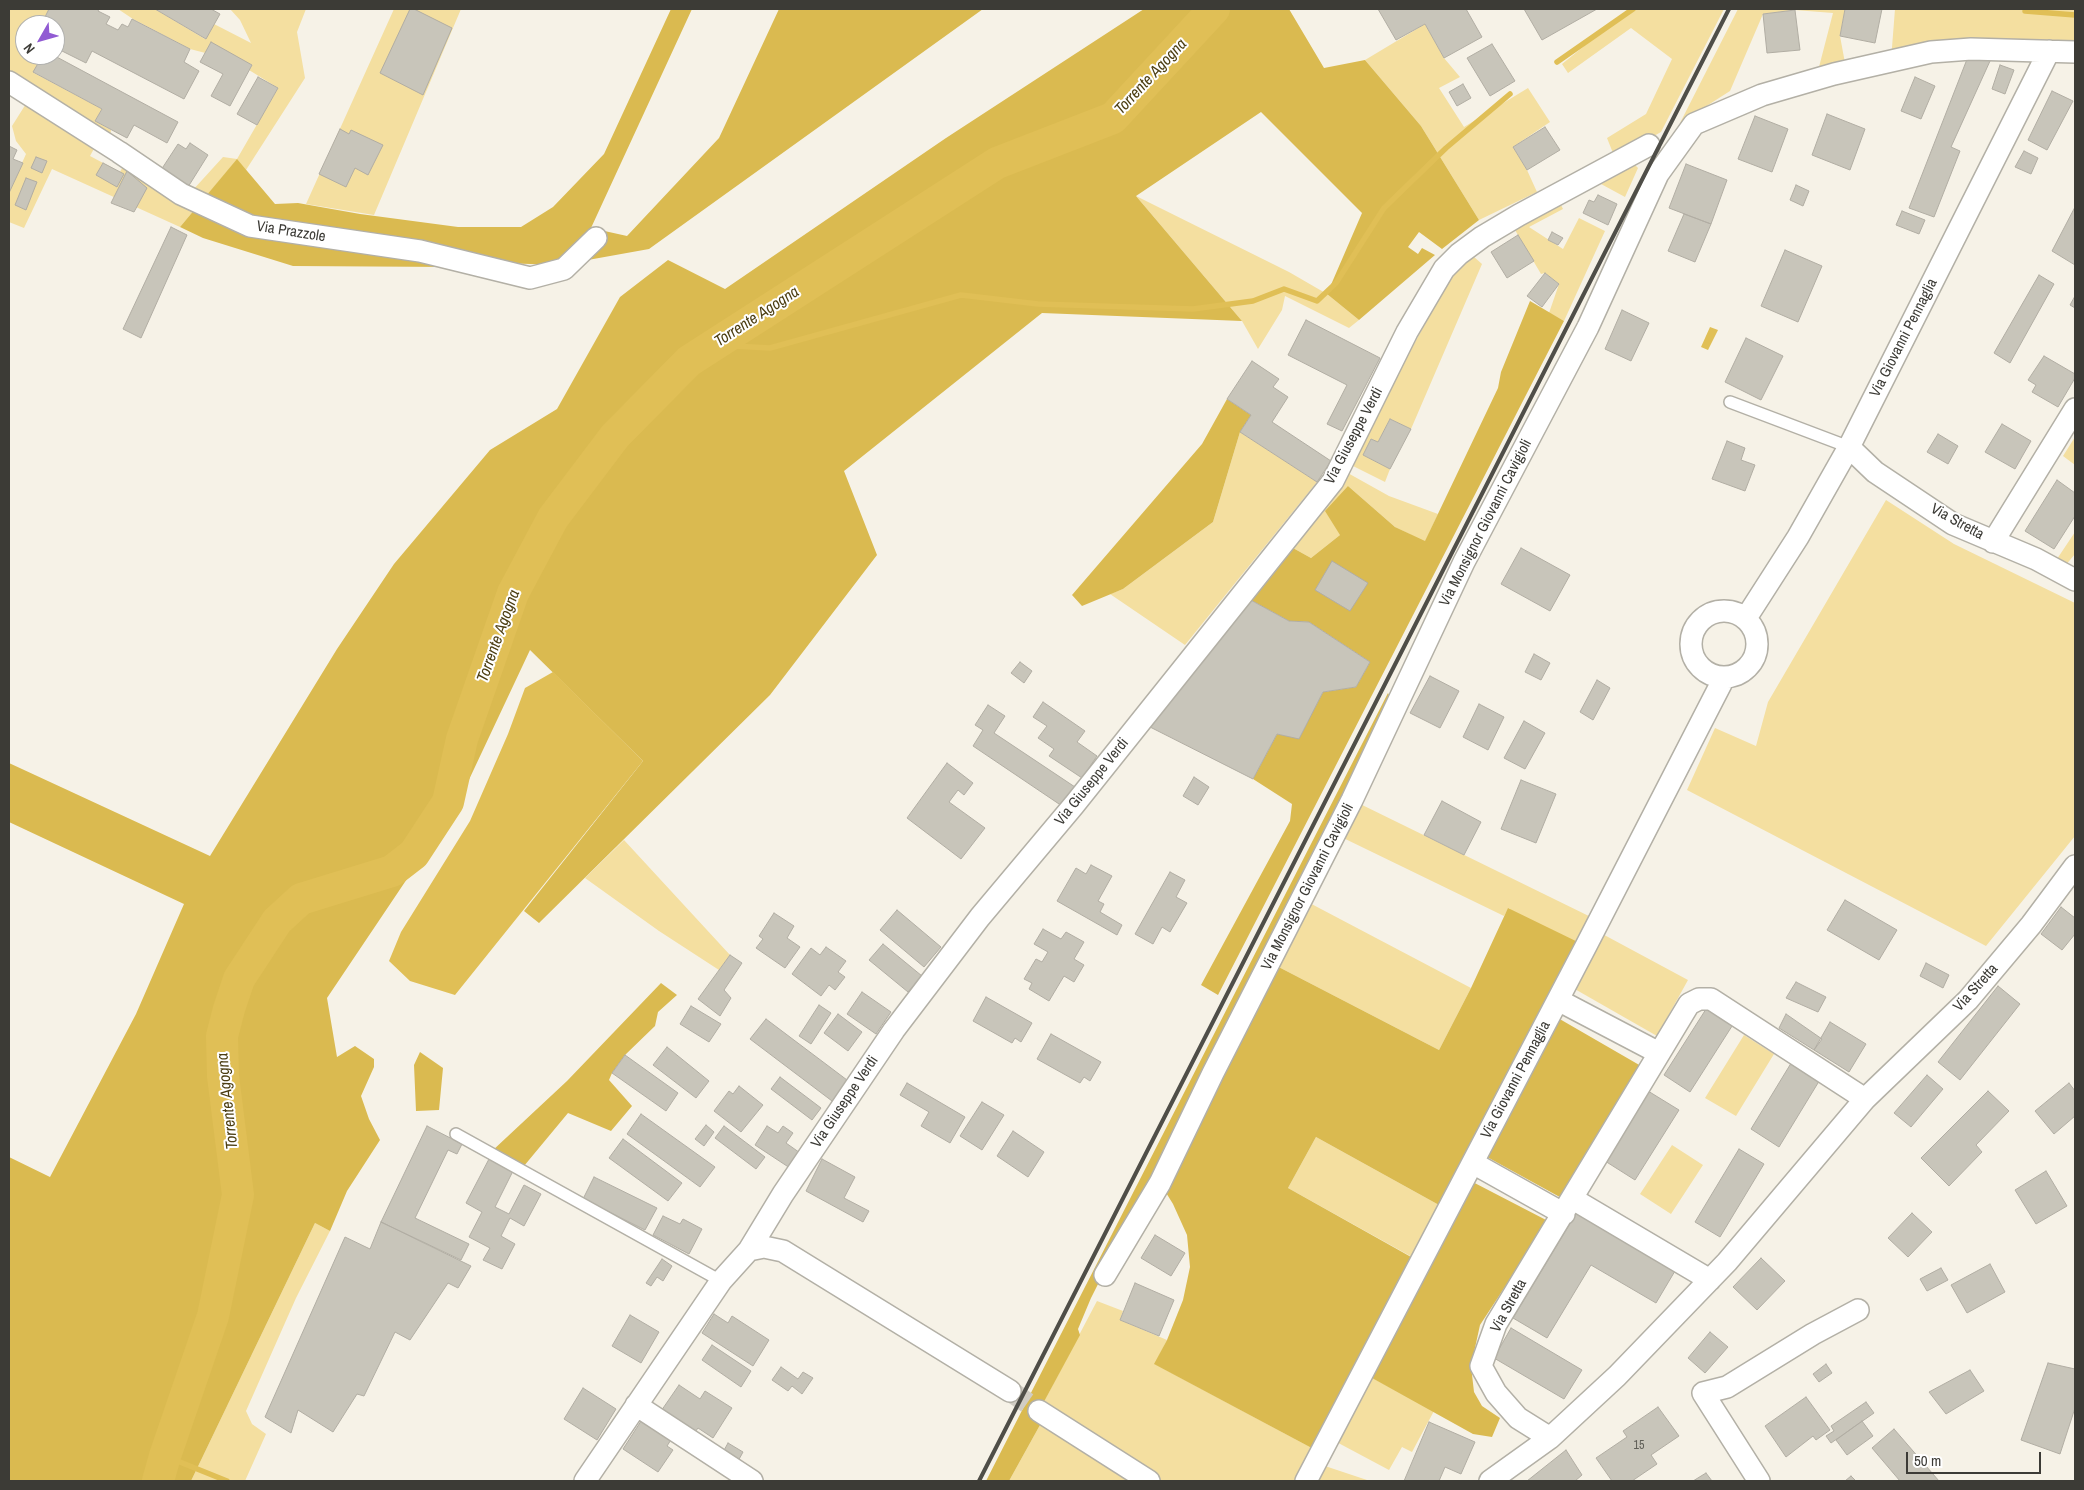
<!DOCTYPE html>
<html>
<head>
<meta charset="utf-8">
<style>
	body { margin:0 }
	#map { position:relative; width:2084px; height:1490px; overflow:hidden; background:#f6f2e7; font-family:"Archivo Narrow",sans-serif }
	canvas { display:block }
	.frame { position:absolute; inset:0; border:10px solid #3c3b36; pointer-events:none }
	.north { position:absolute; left:15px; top:15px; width:50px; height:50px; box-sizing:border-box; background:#fff; border:1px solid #b1b1af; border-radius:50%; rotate:232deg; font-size:14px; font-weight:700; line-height:20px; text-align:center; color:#3c3b36 }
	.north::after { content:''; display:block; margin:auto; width:18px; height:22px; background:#915bd3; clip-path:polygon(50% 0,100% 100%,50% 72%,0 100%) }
	.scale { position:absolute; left:1906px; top:1452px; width:135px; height:22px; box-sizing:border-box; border:2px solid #3c3b36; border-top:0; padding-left:6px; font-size:15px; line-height:18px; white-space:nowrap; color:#3c3b36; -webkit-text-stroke:4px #fff; paint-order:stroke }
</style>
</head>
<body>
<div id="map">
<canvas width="2084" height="1490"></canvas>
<div class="frame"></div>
<div class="north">N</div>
<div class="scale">50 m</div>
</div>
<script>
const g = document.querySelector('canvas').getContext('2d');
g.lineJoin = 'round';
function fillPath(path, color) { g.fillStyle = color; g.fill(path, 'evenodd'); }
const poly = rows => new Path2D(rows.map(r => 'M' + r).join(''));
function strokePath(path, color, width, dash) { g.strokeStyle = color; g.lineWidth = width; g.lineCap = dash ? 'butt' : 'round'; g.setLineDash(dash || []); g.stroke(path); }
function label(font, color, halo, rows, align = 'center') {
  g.font = font + ' "Archivo Narrow",sans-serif'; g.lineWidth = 4; g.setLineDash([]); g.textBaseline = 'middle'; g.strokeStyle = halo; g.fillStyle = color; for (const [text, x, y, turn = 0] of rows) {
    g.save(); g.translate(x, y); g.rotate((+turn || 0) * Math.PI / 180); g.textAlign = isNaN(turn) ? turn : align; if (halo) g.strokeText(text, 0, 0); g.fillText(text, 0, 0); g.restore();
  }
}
const green = poly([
	[9,9,49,9,41,25,25,25,25,55,43,55,34,73,102,109,95,121,111,130,110,136,9,77],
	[118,9,155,9,205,39,214,24,251,43,240,20,230,9,306,9,297,32,305,78,246,170,237,160,180,227,52,169,24,228,9,222,9,192,26,154,16,141,12,126,29,99,97,143,90,156,120,172,123,166,133,170,161,193,182,202,223,157,237,159,278,88,249,70,252,65,190,49,133,19],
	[394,9,461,9,374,215,306,204],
	[1630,9,1724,9,1661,132,1615,158,1607,138,1646,114,1672,59,1631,28,1568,73,1562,64],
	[1738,9,1845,9,1840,36,1845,63,1819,67,1833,13,1795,10,1763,14,1730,91,1680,123],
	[1895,9,2075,9,2075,41,2033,41,1891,60],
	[1425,24,1444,58,1460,77,1439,88,1464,127,1528,88,1550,122,1513,147,1527,170,1537,192,1479,220,1421,126,1365,60],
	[1634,164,1638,168,1625,197,1601,184],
	[1136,196,1289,272,1327,294,1359,320,1349,328,1285,296,1282,310,1258,349,1242,321],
	[1561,205,1563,209,1529,227,1563,249,1579,218,1605,231,1564,321,1549,313,1559,284,1545,273,1541,274,1515,230],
	[1473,256,1482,264,1411,429,1390,419,1378,442,1371,439,1363,455,1390,469,1385,482,1349,464,1446,285,1456,270],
	[1240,432,1317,482,1185,645,1110,594,1123,589,1213,522],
	[2075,437,2075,465,2063,456],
	[1346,472,1389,496,1438,514,1425,542,1395,527,1348,486,1340,535,1311,558,1293,548,1290,544],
	[1886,500,1954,544,2075,603,2075,836,1986,946,1687,790,1715,728,1756,746,1768,702],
	[2075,532,2075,554,2060,572,2051,568],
	[1352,800,1599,921,1595,930,1688,980,1657,1036,1566,984,1509,908,1504,916,1335,834],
	[624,840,730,955,719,970,659,931,585,878],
	[1302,899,1471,988,1439,1050,1269,962],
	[1744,1035,1774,1054,1736,1116,1705,1098],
	[1316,1137,1448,1210,1421,1262,1288,1188],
	[1672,1145,1703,1165,1671,1214,1640,1194],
	[315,1223,330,1231,296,1298,246,1411,252,1424,266,1434,245,1481,191,1481],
	[1097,1301,1123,1311,1120,1320,1167,1340,1155,1364,1321,1453,1316,1463,1370,1481,1009,1481,1045,1416,1039,1411],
	[1363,1373,1434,1411,1412,1452,1402,1447,1389,1470,1329,1438]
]);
const forest = poly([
	[671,9,692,9,591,228,627,236,719,138,779,9,983,9,649,249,560,265,501,263,451,267,293,266,203,238,180,227,237,159,275,204,298,203,360,214,458,227,521,227,553,207,604,154],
	[1144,9,1289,9,1324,68,1365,60,1421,126,1479,220,1442,249,1419,232,1408,247,1418,254,1422,248,1435,255,1359,320,1327,294,1362,213,1261,112,1136,196,1242,321,1042,313,844,471,877,555,770,695,539,923,524,911,643,761,530,650,458,803,327,998,337,1057,355,1046,374,1059,374,1067,361,1096,369,1119,380,1140,347,1191,330,1231,315,1223,191,1481,9,1481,9,1157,50,1177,136,1014,184,904,9,822,9,763,210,856,337,649,394,564,490,450,557,409,620,297,668,260,725,289,946,138],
	[1530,301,1564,321,1218,995,1201,985,1290,821,1292,804,1253,779,1277,734,1299,738,1323,692,1356,687,1370,662,1309,622,1289,621,1247,598,1293,548,1311,558,1340,535,1325,511,1348,486,1395,527,1425,541,1498,388,1501,372],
	[1227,399,1251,415,1240,432,1213,522,1123,589,1082,606,1072,595,1202,444],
	[1388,693,1390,697,1265,953,1091,1298,1078,1329,1080,1335,1039,1411,1045,1416,1009,1481,986,1481],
	[1508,908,1586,946,1551,1014,1641,1066,1567,1201,1478,1152,1465,1178,1548,1221,1480,1325,1471,1366,1474,1392,1482,1406,1500,1418,1492,1437,1473,1434,1363,1373,1321,1453,1154,1364,1167,1340,1183,1300,1190,1267,1187,1235,1173,1204,1160,1183,1269,962,1439,1050,1471,988],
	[1316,1137,1448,1210,1420,1262,1288,1188],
	[661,983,677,995,658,1012,655,1026,625,1055,612,1073,609,1080,632,1106,611,1131,568,1113,524,1166,492,1151,567,1081],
	[420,1052,443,1068,439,1110,416,1111,414,1065]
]);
const water = poly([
	[1710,327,1718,330,1708,350,1701,347],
	[553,672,643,761,455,995,410,981,389,961,401,932,470,821,508,734,525,688]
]);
const stream = poly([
	[2025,11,2075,15],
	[1557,62,1633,9],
	[714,345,770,348,961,295,1038,304,1193,309,1253,301,1284,289,1317,301,1336,283,1384,208,1446,148,1510,94],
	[165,1456,227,1481]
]);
const river = poly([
	[158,1481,165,1456,213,1316,238,1195,223,1076,222,1036,229,1009,239,979,277,921,301,899,392,871,414,854,448,802,462,739,513,593,553,518,615,436,689,361,997,163,1113,118,1214,9]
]);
const building = poly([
	[49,9,99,9,98,11,110,17,106,24,118,30,122,24,128,27,132,19,190,49,184,62,199,71,184,99,92,51,86,63,56,48,58,44,55,42,55,25,41,25,49,9],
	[155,9,211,9,220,14,206,39,155,9],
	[410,9,414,9,452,28,423,95,380,73,410,9],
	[1378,9,1466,9,1482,37,1444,58,1425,24,1396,40,1378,9],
	[1524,9,1597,9,1542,40,1524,9],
	[1845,9,1882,9,1875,43,1840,36,1845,9],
	[1795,10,1800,50,1767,53,1763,14,1795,10],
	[211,42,252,65,230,106,211,96,223,74,200,62,211,42],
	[1492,44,1515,81,1490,96,1467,58,1492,44],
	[1971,49,1995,50,1951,147,1960,151,1934,217,1909,208,1971,49],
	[43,55,53,55,178,122,167,143,134,125,127,138,95,121,102,109,33,72,43,55],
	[2000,65,2014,70,2005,94,1992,89,2000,65],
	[258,77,278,88,257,125,237,114,258,77],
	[1915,77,1935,86,1921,119,1901,111,1915,77],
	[1463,84,1471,98,1457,106,1449,92,1463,84],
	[2052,91,2073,101,2047,150,2028,140,2052,91],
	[1827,114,1865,129,1850,170,1812,155,1827,114],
	[1755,116,1788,129,1772,172,1738,159,1755,116],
	[1545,127,1560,150,1527,170,1513,147,1545,127],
	[340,129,349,134,351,130,383,145,368,175,355,168,346,187,319,174,340,129],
	[190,143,208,155,188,187,161,170,178,144,186,149,190,143],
	[9,146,17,150,13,159,23,163,9,193,9,146],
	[2024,151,2038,158,2031,174,2015,167,2024,151],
	[36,157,47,161,42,173,31,168,36,157],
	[103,163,124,174,117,187,96,175,103,163],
	[1686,164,1727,180,1711,224,1669,208,1686,164],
	[127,171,147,188,134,212,111,203,127,171],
	[26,178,37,182,26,210,15,205,26,178],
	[1796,185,1809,191,1803,206,1790,200,1796,185],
	[1598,195,1617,204,1608,225,1583,213,1589,200,1594,202,1598,195],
	[2075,207,2075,265,2052,251,2075,207],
	[1902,211,1925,220,1919,234,1896,225,1902,211],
	[1684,214,1711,224,1695,262,1668,251,1684,214],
	[171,227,187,235,141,338,123,329,171,227],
	[1552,232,1563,238,1558,245,1548,240,1552,232],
	[1518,235,1534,261,1507,278,1491,252,1518,235],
	[1785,250,1822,266,1798,322,1761,306,1785,250],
	[1545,273,1559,284,1542,307,1527,296,1545,273],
	[2039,275,2054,284,2010,363,1994,353,2039,275],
	[2075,296,2075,308,2070,305,2075,296],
	[1622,310,1649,323,1631,361,1605,349,1622,310],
	[1306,320,1380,358,1342,431,1327,424,1347,385,1288,355,1306,320],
	[1746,338,1783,356,1761,400,1725,382,1746,338],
	[2044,356,2075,374,2075,378,2058,407,2032,392,2036,385,2028,380,2044,356],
	[1252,361,1279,379,1273,387,1288,397,1272,422,1331,461,1317,482,1240,432,1251,415,1227,399,1252,361],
	[1390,419,1411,429,1390,469,1363,455,1371,439,1378,442,1390,419],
	[2002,424,2031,441,2015,469,1985,452,2002,424],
	[1938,434,1958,446,1948,464,1927,452,1938,434],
	[1727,441,1745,448,1741,460,1755,465,1745,491,1712,479,1727,441],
	[2057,480,2075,493,2075,516,2054,549,2025,531,2057,480],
	[1521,548,1570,575,1550,611,1501,584,1521,548],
	[1332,561,1368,583,1350,611,1315,590,1332,561],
	[1247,598,1289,621,1309,622,1370,662,1356,687,1323,692,1299,739,1277,734,1253,779,1150,727,1247,598],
	[1534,654,1550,663,1541,680,1525,672,1534,654],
	[1020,662,1032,671,1024,683,1011,673,1020,662],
	[1430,676,1459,691,1440,728,1410,713,1430,676],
	[1597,680,1610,688,1593,720,1580,712,1597,680],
	[1043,702,1085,731,1077,742,1097,756,1082,778,1049,756,1054,749,1038,738,1047,726,1033,717,1043,702],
	[1479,704,1504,717,1488,750,1463,737,1479,704],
	[988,705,1005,716,994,733,1075,787,1062,806,973,746,983,730,975,725,988,705],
	[1524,721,1545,733,1525,769,1504,758,1524,721],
	[947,763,973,783,964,795,958,790,949,802,985,828,961,859,907,818,947,763],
	[1194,777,1209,787,1198,805,1183,796,1194,777],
	[1521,780,1556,794,1536,843,1501,829,1521,780],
	[1442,801,1481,822,1464,855,1424,835,1442,801],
	[1091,865,1112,876,1098,901,1104,904,1100,912,1122,925,1117,935,1057,901,1076,868,1086,874,1091,865],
	[1170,872,1185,880,1176,897,1187,903,1170,932,1162,927,1153,944,1135,934,1170,872],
	[1845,900,1897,930,1879,960,1827,930,1845,900],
	[2061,907,2075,918,2075,934,2062,950,2041,934,2061,907],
	[897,910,941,947,924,967,880,930,897,910],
	[774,913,794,926,787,938,800,947,785,968,756,948,763,939,759,936,774,913],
	[1043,929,1061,939,1066,932,1084,942,1074,959,1084,965,1074,982,1064,976,1049,1001,1029,989,1032,983,1024,979,1036,959,1042,962,1048,952,1034,944,1043,929],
	[883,944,922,976,908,992,869,960,883,944],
	[826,947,846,961,838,972,845,977,835,990,829,985,821,996,792,974,811,948,820,955,826,947],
	[730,955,742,963,724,990,731,998,720,1016,698,999,730,955],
	[1926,963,1949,975,1943,988,1920,976,1926,963],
	[1796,982,1826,997,1818,1012,1786,998,1796,982],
	[1998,986,2020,1004,1960,1080,1938,1062,1998,986],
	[862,992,891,1012,876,1034,847,1014,862,992],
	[986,997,1032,1023,1021,1042,1015,1038,1012,1043,973,1021,986,997],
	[819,1005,831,1013,811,1044,799,1036,819,1005],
	[691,1006,721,1024,709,1042,680,1024,691,1006],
	[1708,1006,1734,1023,1690,1092,1664,1075,1708,1006],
	[838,1014,862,1032,848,1051,824,1033,838,1014],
	[1786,1014,1822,1039,1814,1050,1779,1028,1786,1014],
	[766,1019,851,1083,836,1104,750,1039,766,1019],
	[1830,1022,1866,1044,1849,1072,1814,1050,1830,1022],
	[1051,1034,1101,1062,1090,1081,1084,1077,1080,1083,1037,1059,1051,1034],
	[667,1047,709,1081,696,1098,653,1065,667,1047],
	[625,1055,678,1093,666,1111,612,1073,625,1055],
	[1793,1060,1821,1078,1779,1147,1751,1129,1793,1060],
	[1927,1075,1943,1089,1911,1127,1894,1113,1927,1075],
	[780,1077,821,1108,812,1120,771,1089,780,1077],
	[907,1083,965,1117,950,1143,921,1126,929,1112,900,1095,907,1083],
	[2069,1083,2075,1091,2075,1116,2054,1134,2035,1111,2069,1083],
	[739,1086,763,1105,741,1132,714,1111,729,1091,733,1094,739,1086],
	[1648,1091,1679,1110,1635,1180,1605,1161,1648,1091],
	[1988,1091,2009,1111,1976,1145,1982,1152,1949,1186,1921,1158,1988,1091],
	[982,1102,1004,1115,982,1150,960,1136,982,1102],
	[641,1114,715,1167,700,1187,627,1134,641,1114],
	[706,1125,714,1132,704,1146,695,1139,706,1125],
	[427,1126,462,1144,457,1154,448,1150,415,1218,469,1244,461,1260,381,1222,427,1126],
	[724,1126,765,1157,756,1169,715,1138,724,1126],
	[767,1126,778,1133,783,1126,793,1133,786,1143,803,1155,793,1170,755,1145,767,1126],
	[1013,1131,1044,1152,1028,1177,997,1156,1013,1131],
	[623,1139,682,1183,668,1201,609,1158,623,1139],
	[1739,1149,1764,1164,1720,1237,1695,1222,1739,1149],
	[489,1159,513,1171,495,1207,509,1214,524,1185,541,1194,524,1226,510,1218,501,1236,515,1244,502,1269,483,1260,490,1248,469,1237,482,1212,466,1203,489,1159],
	[822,1159,855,1177,844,1198,869,1211,863,1222,806,1191,822,1159],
	[2046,1171,2067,1206,2036,1224,2015,1190,2046,1171],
	[594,1177,657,1208,645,1230,583,1199,594,1177],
	[1577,1212,1675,1271,1656,1303,1591,1265,1547,1338,1513,1318,1577,1212],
	[1912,1213,1932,1232,1908,1257,1888,1238,1912,1213],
	[663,1216,680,1224,683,1219,702,1229,689,1254,653,1235,663,1216],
	[381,1222,471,1266,458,1288,448,1283,410,1340,395,1332,364,1396,357,1394,333,1432,298,1410,291,1433,265,1417,345,1237,370,1249,381,1222],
	[1155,1235,1185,1253,1171,1276,1141,1258,1155,1235],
	[1761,1258,1785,1281,1757,1310,1733,1287,1761,1258],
	[662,1259,672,1266,663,1281,657,1277,651,1286,646,1283,662,1259],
	[1990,1264,2005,1292,1967,1313,1951,1285,1990,1264],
	[1941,1268,1948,1280,1927,1291,1920,1279,1941,1268],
	[1135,1283,1174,1300,1159,1336,1120,1320,1135,1283],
	[714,1314,728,1323,732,1316,769,1340,753,1366,702,1333,714,1314],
	[630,1315,659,1332,641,1363,612,1346,630,1315],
	[1511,1328,1582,1370,1564,1399,1494,1358,1511,1328],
	[1710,1332,1728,1347,1705,1373,1688,1358,1710,1332],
	[712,1345,751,1371,741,1387,702,1360,712,1345],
	[2048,1363,2075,1369,2075,1408,2060,1454,2021,1440,2048,1363],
	[1826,1364,1832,1373,1819,1382,1813,1374,1826,1364],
	[781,1367,798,1379,803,1372,813,1378,802,1394,792,1386,788,1391,772,1380,781,1367],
	[1970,1370,1984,1391,1946,1414,1929,1392,1970,1370],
	[679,1385,700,1399,705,1391,732,1408,713,1438,698,1428,692,1436,659,1414,679,1385],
	[583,1388,616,1409,597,1440,564,1419,583,1388],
	[1806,1397,1830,1430,1816,1440,1813,1436,1786,1457,1765,1426,1806,1397],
	[1866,1402,1874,1413,1831,1443,1826,1436,1834,1431,1831,1426,1866,1402],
	[1658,1407,1679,1436,1651,1455,1657,1464,1632,1481,1612,1481,1596,1458,1627,1437,1623,1431,1658,1407],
	[645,1415,674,1435,667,1446,673,1450,658,1472,623,1449,645,1415],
	[1862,1421,1873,1436,1847,1455,1836,1440,1862,1421],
	[1429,1422,1475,1442,1461,1474,1445,1467,1439,1481,1404,1481,1429,1422],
	[1894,1429,1939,1481,1900,1481,1872,1448,1894,1429],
	[728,1443,743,1452,737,1463,722,1454,728,1443],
	[1566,1450,1582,1475,1575,1481,1527,1481,1566,1450],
	[1706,1473,1712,1481,1693,1481,1706,1473],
	[1851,1476,1856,1481,1845,1481,1851,1476]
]);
const minorTunnel = poly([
	[1010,1391,1039,1411]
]);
const service = poly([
	[1730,402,1849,447],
	[456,1134,721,1281]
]);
const minor = poly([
	[9,82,119,152,181,194,250,226,420,251,530,278,564,269,596,238],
	[1849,447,1875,472,1953,524,2036,559,2075,580],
	[1993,542,2075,409],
	'1691 644a33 33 0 1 1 66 0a33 33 0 1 1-66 0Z',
	[1746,618,1798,537,1849,447,2049,51],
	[1558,1000,1659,1053],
	[1473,1163,1564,1214],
	[1573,1199,1710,1280],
	[749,1250,764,1247,783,1251,1010,1391],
	[1105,1275,1160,1183,1213,1073,1352,800,1464,562,1588,327,1658,174,1694,124,1762,95,1834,74,1931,52,1971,49,2075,52],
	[636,1405,752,1481],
	[1039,1411,1149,1481],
	[1550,1438,1518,1418,1496,1393,1481,1366,1496,1324,1689,1004,1699,999,1711,999,1865,1099],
	[585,1481,721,1281,749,1250,783,1194,894,1030,980,917,1074,805,1333,481,1407,332,1444,269,1459,254,1482,237,1519,215,1649,145],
	[1306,1481,1586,946,1724,678],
	[1490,1481,1550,1438,1617,1376,1727,1262,1865,1099,1968,1000,2031,925,2075,866],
	[1759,1481,1703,1393,1727,1387,1813,1334,1858,1310]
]);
const rail = poly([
	[979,1481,1729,9]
]);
const numberNames = [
	["15",1639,1446]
];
const streetNames = [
	["Via Prazzole",291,232,9],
	["Via Giovanni Pennaglia",1904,338,-63],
	["Via Giuseppe Verdi",1354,436,-62],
	["Via Stretta",1957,522,29],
	["Via Monsignor Giovanni Cavigioli",1486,523,-63],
	["Via Giuseppe Verdi",1092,782,-51],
	["Via Monsignor Giovanni Cavigioli",1308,887,-63],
	["Via Stretta",1976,988,-48],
	["Via Giovanni Pennaglia",1516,1080,-62],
	["Via Giuseppe Verdi",845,1102,-56],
	["Via Stretta",1509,1306,-61]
];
const waterNames = [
	["Torrente Agogna",1151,77,-47],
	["Torrente Agogna",757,317,-33],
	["Torrente Agogna",499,636,-70],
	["Torrente Agogna",228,1101,-96]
];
fillPath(green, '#f4dfa0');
fillPath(forest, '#daba50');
fillPath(water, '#e0bf56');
strokePath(stream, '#e0bf56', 5.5);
strokePath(river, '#e0bf56', 32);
fillPath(building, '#c8c5ba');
strokePath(building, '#b1ada3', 1);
strokePath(minorTunnel, '#d1cdc4', 21, [21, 11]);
strokePath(service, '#b3b0a6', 14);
strokePath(minor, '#b3b0a6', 24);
strokePath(service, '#fff', 11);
strokePath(minor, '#fff', 21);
strokePath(rail, '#4f4e48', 4);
label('12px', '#5f5e57', null, numberNames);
label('15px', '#3c3b36', '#fff', streetNames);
label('italic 16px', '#4c3e12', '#fff', waterNames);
</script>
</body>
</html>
